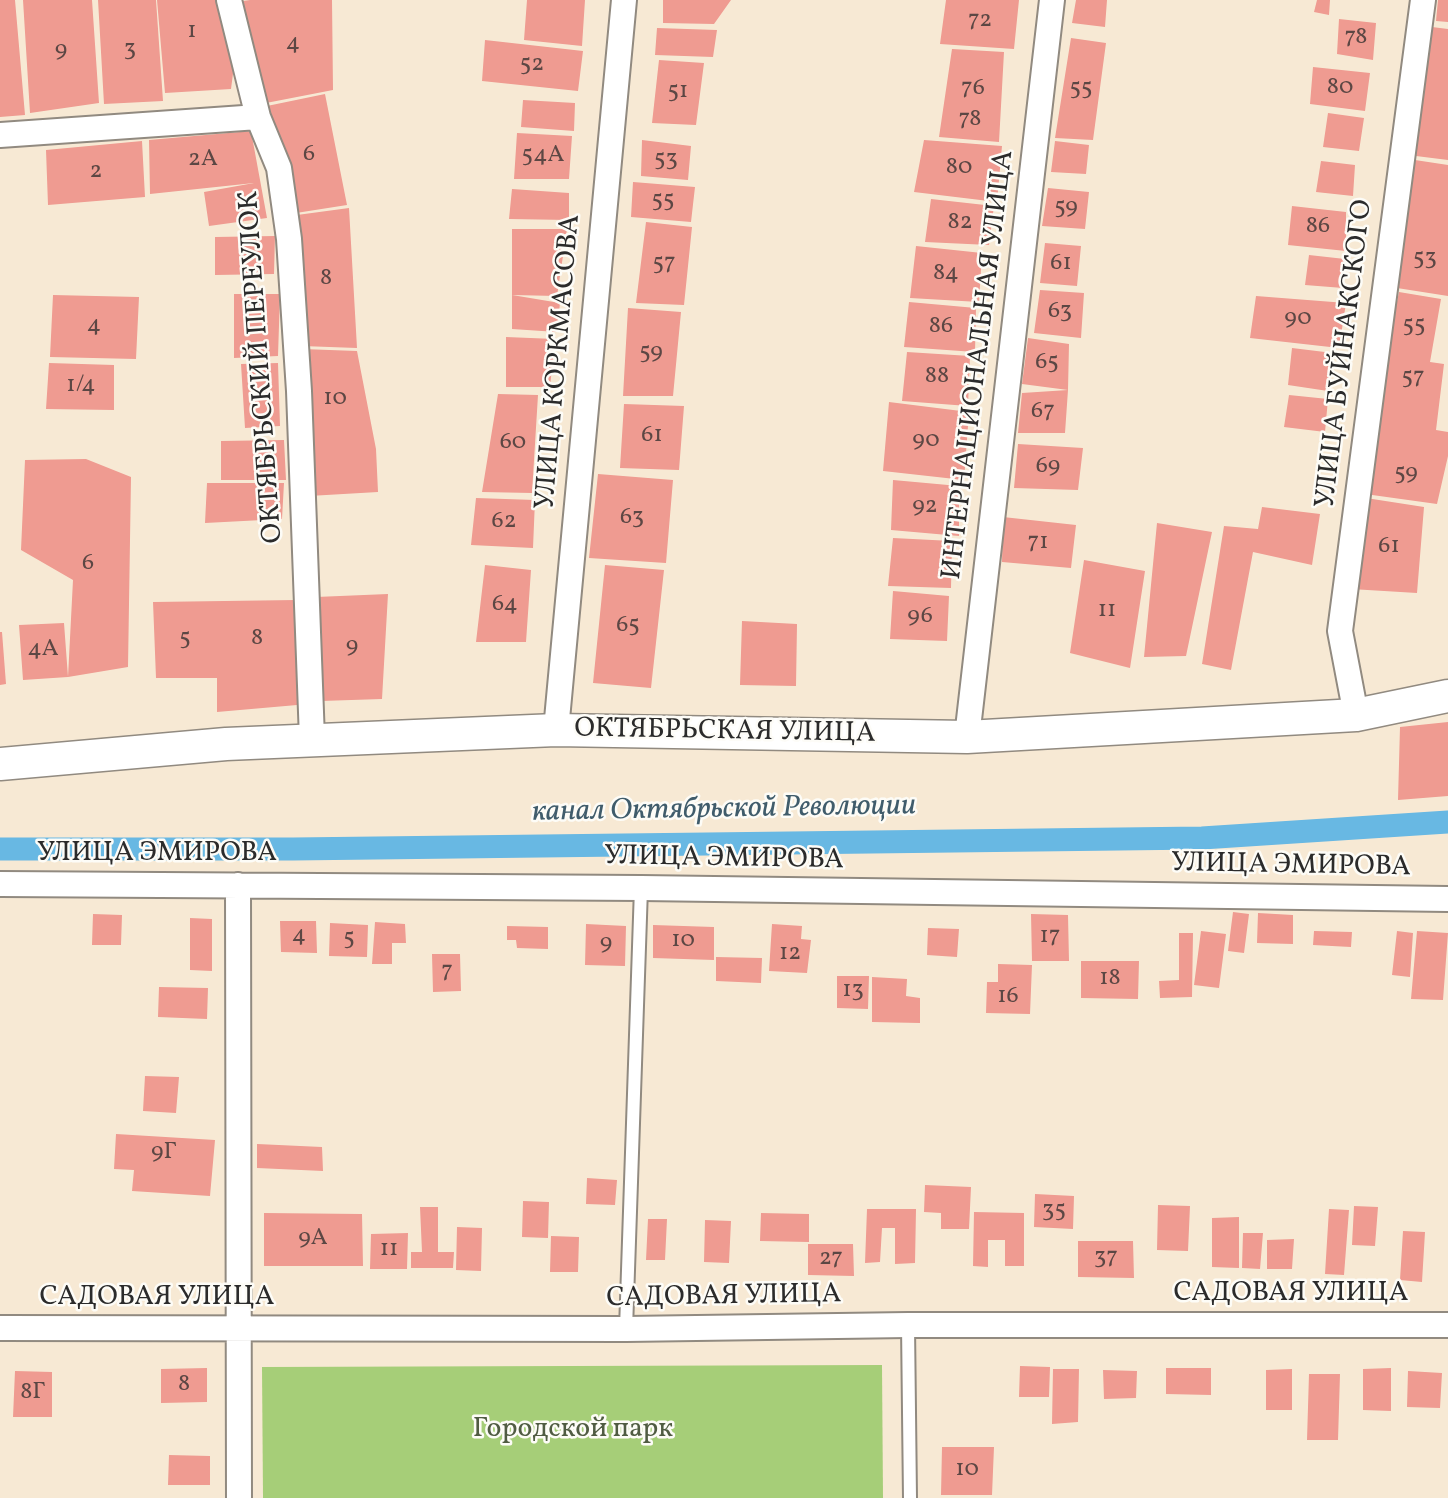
<!DOCTYPE html>
<html>
<head>
<meta charset="utf-8">
<style>
	body { margin:0 }
	canvas { display:block; background:#f7e9d4 }
</style>
</head>
<body>
<canvas width="1448" height="1498"></canvas>
<script>
const g = document.querySelector('canvas').getContext('2d');
g.lineJoin = 'round';
function fillPath(path, color) { g.fillStyle = color; g.fill(path, 'evenodd'); }
const poly = rows => new Path2D(rows.map(r => 'M' + r).join(''));
function strokePath(path, color, width, dash) { g.strokeStyle = color; g.lineWidth = width; g.lineCap = dash ? 'butt' : 'round'; g.setLineDash(dash || []); g.stroke(path); }
function label(font, color, halo, rows, align = 'center') {
  g.font = font + ' Vollkorn,serif'; g.lineWidth = 5; g.setLineDash([]); g.textBaseline = 'middle'; g.strokeStyle = halo; g.fillStyle = color; for (const [text, x, y, turn = 0] of rows) {
    g.save(); g.translate(x, y); g.rotate((+turn || 0) * Math.PI / 180); g.textAlign = isNaN(turn) ? turn : align; if (halo) g.strokeText(text, 0, 0); g.fillText(text, 0, 0); g.restore();
  }
}
const green = poly([
	[882,1365,883,1498,263,1498,262,1367]
]);
const canal = poly([
	[0,849,293,849,1202,838,1448,822]
]);
const building = poly([
	[0,0,15,0,25,115,0,117],
	[23,0,92,0,99,103,30,113],
	[98,0,156,0,163,101,104,104],
	[157,0,216,0,234,66,231,89,165,93],
	[250,0,332,0,333,90,266,103,243,1],
	[527,0,585,0,582,46,524,40],
	[663,0,731,0,714,24,663,23],
	[946,0,1019,0,1014,49,940,44],
	[1076,0,1107,0,1105,27,1072,23],
	[1317,0,1330,0,1329,15,1314,12],
	[1438,0,1448,0,1448,22,1436,21],
	[1339,19,1376,23,1373,60,1337,54],
	[1432,27,1448,29,1448,160,1416,156],
	[657,28,717,30,713,57,655,55],
	[1071,38,1106,43,1093,140,1055,138],
	[485,40,583,51,578,91,482,81],
	[952,49,1004,52,999,142,939,137],
	[659,60,704,63,696,125,652,123],
	[1313,67,1370,73,1365,111,1310,104],
	[325,94,347,205,296,213,267,106],
	[523,100,575,103,574,131,521,127],
	[1328,113,1364,118,1359,151,1323,147],
	[251,131,267,218,209,226,204,192,254,183,150,194,149,140],
	[517,133,572,136,569,179,514,179],
	[642,140,691,146,688,180,641,176],
	[924,140,1002,146,997,202,914,192],
	[142,141,145,197,48,205,46,150],
	[1055,141,1089,145,1086,174,1051,172],
	[1415,160,1448,165,1448,296,1397,288],
	[1321,161,1355,165,1353,196,1316,192],
	[633,182,695,187,691,222,631,217],
	[1048,188,1089,192,1085,229,1042,226],
	[512,189,569,193,569,220,509,219],
	[931,199,994,206,989,245,925,242],
	[1292,206,1346,212,1346,251,1288,245],
	[349,208,357,348,302,346,297,215],
	[646,222,692,227,684,305,636,303],
	[512,229,567,229,557,296,512,295],
	[275,236,274,274,215,275,215,237],
	[1045,243,1081,246,1077,286,1040,283],
	[916,246,982,253,979,302,910,298],
	[1309,255,1345,259,1343,288,1305,285],
	[1040,290,1084,293,1081,338,1034,333],
	[1399,292,1441,299,1430,362,1444,364,1436,430,1448,432,1448,456,1437,504,1365,494,1386,355],
	[234,294,280,294,278,356,234,358],
	[53,295,139,297,136,359,50,357],
	[512,295,560,303,557,332,512,329],
	[1256,296,1346,303,1339,348,1250,338],
	[909,302,976,308,975,352,904,347],
	[628,308,681,312,673,396,623,396],
	[506,337,555,339,550,387,506,387],
	[1028,338,1069,344,1068,390,1065,433,1018,433,1022,393,1068,390,1022,384],
	[1292,348,1333,353,1328,391,1288,385],
	[302,349,357,351,376,449,378,492,309,496],
	[907,352,970,356,968,406,902,401],
	[49,363,114,365,114,410,46,409],
	[278,363,280,426,245,428,241,364],
	[498,394,538,395,532,493,482,492],
	[1289,395,1328,399,1325,432,1284,427],
	[889,402,969,412,964,480,883,471],
	[624,404,684,406,679,470,620,468],
	[284,440,286,480,221,480,221,441],
	[1018,444,1083,448,1078,490,1014,488],
	[86,459,131,477,128,667,68,677,23,680,19,625,64,623,68,677,73,580,21,550,25,460],
	[598,474,673,480,666,563,589,558],
	[893,480,959,486,959,536,891,530],
	[207,483,284,483,282,519,205,523],
	[476,498,535,500,533,548,471,545],
	[1366,498,1424,507,1417,593,1351,589],
	[1262,507,1320,514,1312,565,1253,552,1231,670,1202,664,1224,526,1258,529],
	[1003,517,1076,525,1071,568,1002,562],
	[1157,523,1212,532,1186,656,1144,657],
	[893,538,952,541,951,588,888,586],
	[1084,560,1145,571,1130,668,1070,653],
	[485,565,531,570,526,642,476,642],
	[605,565,664,570,651,688,593,683],
	[893,591,949,596,947,641,890,639],
	[388,594,382,699,321,701,316,597],
	[296,600,297,705,217,712,217,678,156,678,153,602],
	[742,621,797,624,796,686,740,685],
	[0,632,2,632,6,684,0,685],
	[1448,722,1448,796,1398,800,1400,727],
	[1233,912,1249,914,1244,953,1228,951],
	[1258,913,1293,915,1293,944,1257,943],
	[93,914,122,915,121,945,92,945],
	[1031,914,1068,915,1069,961,1032,961],
	[190,918,212,919,212,971,190,970],
	[280,921,316,921,317,953,281,952],
	[375,922,405,924,406,943,392,943,392,964,372,964],
	[330,923,368,925,367,957,329,956],
	[586,924,626,926,625,966,585,965],
	[772,924,802,926,801,939,811,940,807,973,769,971],
	[653,925,714,927,714,960,653,958],
	[507,926,548,927,548,949,517,948,516,940,507,940],
	[928,928,959,929,957,957,927,955],
	[1201,931,1226,934,1219,988,1194,985],
	[1314,931,1352,932,1351,947,1313,945],
	[1397,931,1413,933,1410,977,1392,975],
	[1417,931,1448,933,1443,1000,1411,999],
	[1179,933,1193,933,1192,997,1160,998,1159,981,1179,980],
	[432,954,460,954,461,991,433,992],
	[716,957,762,958,761,983,716,981],
	[1081,961,1139,961,1138,999,1081,998],
	[998,964,1032,965,1030,1014,986,1013,987,982,998,982],
	[837,976,869,976,868,1009,837,1008],
	[872,977,907,979,906,996,920,998,920,1023,872,1022],
	[159,987,208,988,207,1019,158,1017],
	[145,1076,179,1077,176,1113,143,1111],
	[116,1134,215,1140,210,1196,132,1191,134,1170,114,1169],
	[257,1144,322,1147,323,1171,257,1168],
	[587,1178,617,1180,615,1205,586,1204],
	[925,1185,971,1187,969,1229,941,1229,941,1213,924,1212],
	[1035,1194,1074,1196,1073,1229,1034,1227],
	[523,1201,549,1202,548,1238,522,1237],
	[1158,1205,1190,1206,1188,1251,1157,1250],
	[1354,1206,1378,1207,1375,1246,1352,1245],
	[420,1207,438,1207,438,1252,454,1252,453,1268,411,1268,411,1252,422,1252],
	[867,1209,916,1209,915,1263,895,1264,895,1228,882,1228,880,1262,865,1263],
	[1329,1209,1349,1210,1344,1275,1325,1274],
	[974,1212,1024,1213,1024,1266,1005,1266,1005,1240,988,1240,988,1267,973,1266],
	[264,1213,362,1214,363,1266,264,1266],
	[761,1213,809,1214,809,1242,760,1241],
	[1239,1217,1239,1268,1212,1267,1212,1218],
	[648,1219,667,1219,665,1260,646,1260],
	[705,1220,731,1221,729,1263,704,1262],
	[457,1227,482,1228,481,1271,456,1270],
	[1403,1231,1425,1232,1422,1282,1400,1280],
	[408,1233,407,1269,370,1269,371,1234],
	[1243,1233,1263,1233,1260,1269,1242,1268],
	[551,1236,579,1237,578,1272,550,1272],
	[1294,1239,1292,1269,1267,1269,1267,1240],
	[1078,1241,1133,1241,1134,1278,1078,1277],
	[808,1244,853,1244,854,1276,808,1275],
	[1020,1366,1050,1367,1049,1397,1019,1397],
	[207,1368,207,1402,161,1403,161,1369],
	[1166,1368,1211,1368,1211,1395,1166,1394],
	[1391,1368,1391,1411,1363,1410,1363,1369],
	[1053,1369,1079,1369,1078,1422,1052,1424],
	[1292,1369,1292,1410,1266,1410,1266,1370],
	[1103,1370,1137,1371,1136,1398,1104,1399],
	[15,1371,52,1372,52,1417,13,1417],
	[1408,1371,1442,1373,1440,1408,1407,1407],
	[1309,1374,1340,1374,1338,1440,1307,1440],
	[942,1447,994,1447,992,1495,941,1495],
	[169,1455,210,1456,210,1485,168,1485]
]);
const service = poly([
	[908,1325,910,1498],
	[626,1329,641,888]
]);
const minor = poly([
	[229,0,258,117,279,168,289,239,299,391,312,739],
	[0,135,258,117],
	[1356,715,1340,631,1423,0],
	[556,730,624,0],
	[967,737,1052,0],
	[0,884,641,888,1448,899],
	[238,885,239,1498],
	[0,1328,626,1329,908,1325,1448,1325]
]);
const tertiary = poly([
	[0,764,226,744,556,730,967,737,1356,715,1448,696]
]);
const numberNames = [
	["72",980,22],
	["1",192,33],
	["78",1356,39],
	["4",293,45],
	["3",130,51],
	["9",61,52],
	["52",532,66],
	["80",1340,89],
	["76",973,90],
	["55",1081,90],
	["51",678,93],
	["78",970,121],
	["6",309,156],
	["54А",543,157],
	["2А",203,161],
	["53",666,161],
	["80",959,169],
	["2",96,173],
	["55",663,202],
	["59",1066,209],
	["82",960,224],
	["86",1318,228],
	["53",1425,260],
	["57",664,265],
	["61",1061,265],
	["84",946,275],
	["8",326,280],
	["63",1060,313],
	["90",1298,320],
	["4",94,327],
	["55",1414,327],
	["86",941,328],
	["59",651,354],
	["65",1047,364],
	["88",937,378],
	["57",1413,379],
	["1/4",81,387],
	["10",335,400],
	["67",1043,413],
	["61",652,437],
	["90",926,442],
	["60",513,444],
	["69",1048,468],
	["59",1406,475],
	["92",925,508],
	["63",632,519],
	["62",504,523],
	["71",1038,544],
	["61",1389,548],
	["6",88,565],
	["64",505,606],
	["11",1107,612],
	["96",920,618],
	["65",628,627],
	["5",185,640],
	["8",257,640],
	["9",352,648],
	["4А",43,651],
	["4",299,937],
	["17",1050,938],
	["5",349,940],
	["10",683,942],
	["9",606,945],
	["12",790,955],
	["7",447,973],
	["18",1110,980],
	["13",853,992],
	["16",1008,998],
	["9Г",164,1154],
	["35",1054,1212],
	["9А",313,1240],
	["11",389,1251],
	["37",1106,1259],
	["27",831,1260],
	["8",184,1386],
	["8Г",33,1394],
	["10",967,1471]
];
const streetNames = [
	["УЛИЦА БУЙНАКСКОГО",1346,354,-83],
	["УЛИЦА КОРКМАСОВА",560,362,-85],
	["ИНТЕРНАЦИОНАЛЬНАЯ УЛИЦА",980,365,-83],
	["ОКТЯБРЬСКИЙ ПЕРЕУЛОК",263,367,-94],
	["ОКТЯБРЬСКАЯ УЛИЦА",725,733,1],
	["УЛИЦА ЭМИРОВА",157,855],
	["УЛИЦА ЭМИРОВА",724,860,1],
	["УЛИЦА ЭМИРОВА",1291,867,1],
	["САДОВАЯ УЛИЦА",1291,1295],
	["САДОВАЯ УЛИЦА",724,1298,-1],
	["САДОВАЯ УЛИЦА",157,1299]
];
const parkNames = [
	["Городской парк",573,1431]
];
const waterNames = [
	["канал Октябрьской Революции",724,811,-1]
];
fillPath(green, '#a6ce78');
strokePath(canal, '#68b8e3', 23);
fillPath(building, '#ef9b91');
strokePath(service, '#918a80', 16);
strokePath(minor, '#918a80', 28);
strokePath(tertiary, '#918a80', 35);
strokePath(service, '#fff', 12);
strokePath(minor, '#fff', 24);
strokePath(tertiary, '#fff', 32);
label('24px', '#5c4744', null, numberNames);
label('28px', '#2b2b2b', '#fdfcf7', streetNames);
label('28px', '#505c42', '#fdfcf7', parkNames);
label('italic 30px', '#405c6b', '#fdfcf7', waterNames);
</script>
</body>
</html>
